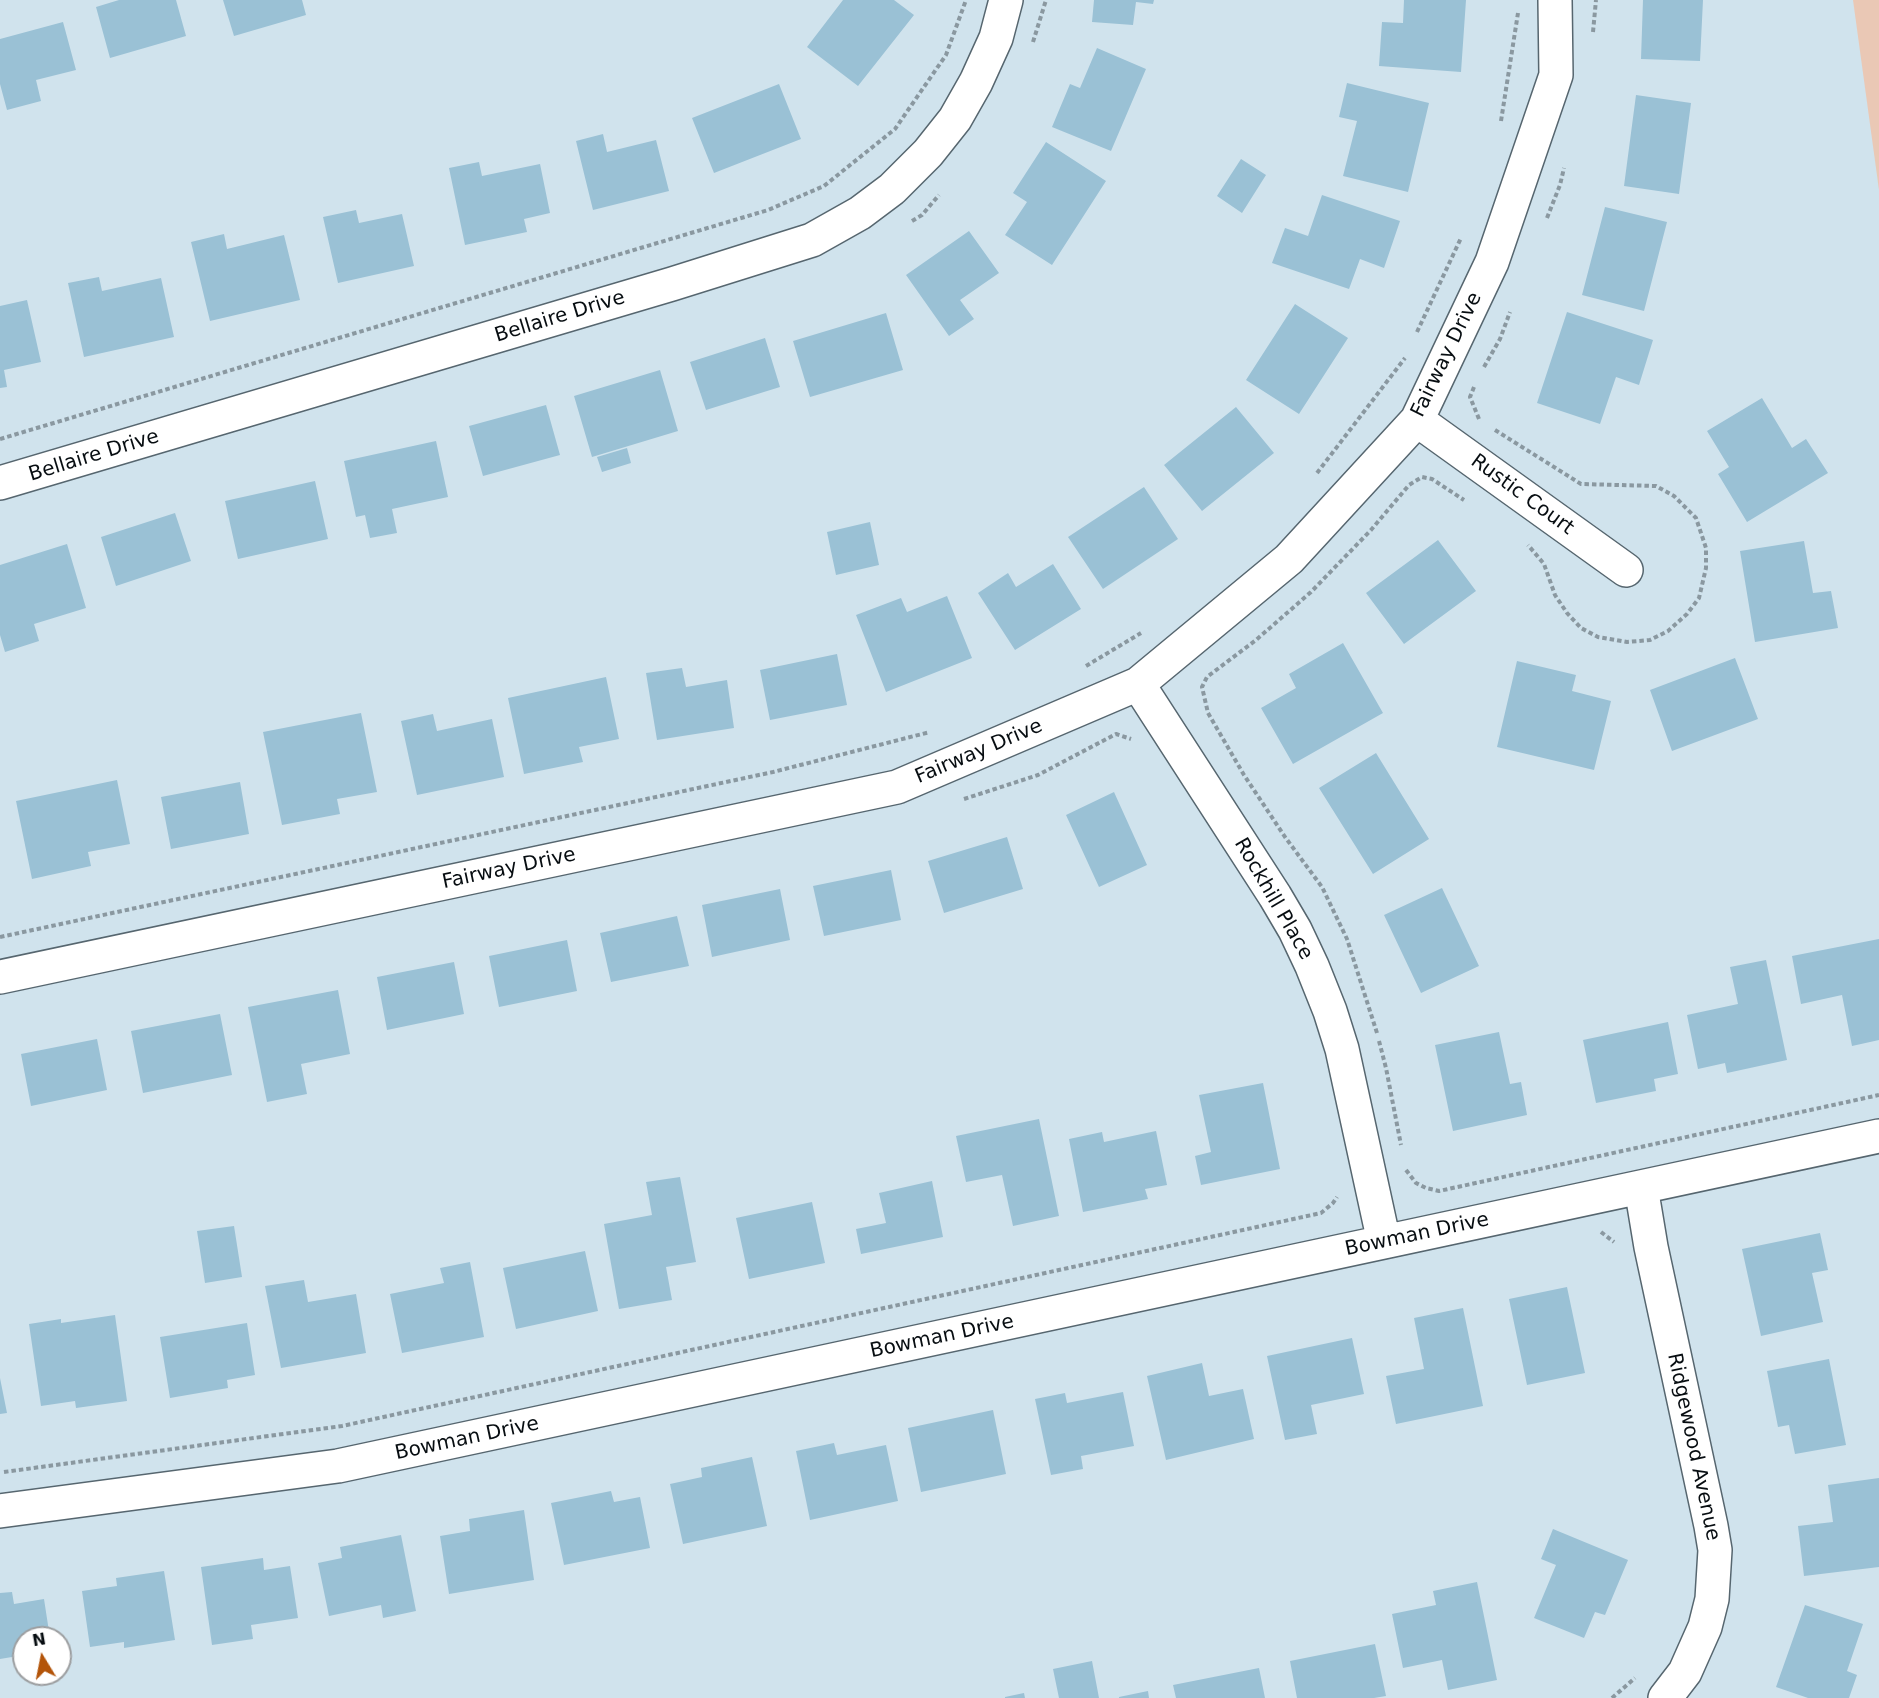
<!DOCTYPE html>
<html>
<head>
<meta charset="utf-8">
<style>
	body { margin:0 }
	#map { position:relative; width:1879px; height:1698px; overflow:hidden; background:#d0e3ed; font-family:"DejaVu Sans",sans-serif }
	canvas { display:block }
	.north { position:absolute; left:12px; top:1626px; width:60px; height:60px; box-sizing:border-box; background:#fff; border:2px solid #9c9ea0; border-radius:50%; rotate:350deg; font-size:16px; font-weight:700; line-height:24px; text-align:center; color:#070d11 }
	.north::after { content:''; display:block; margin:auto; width:21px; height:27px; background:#b35409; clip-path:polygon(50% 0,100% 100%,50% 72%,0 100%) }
</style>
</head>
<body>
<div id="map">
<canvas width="1879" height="1698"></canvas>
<div class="north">N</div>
</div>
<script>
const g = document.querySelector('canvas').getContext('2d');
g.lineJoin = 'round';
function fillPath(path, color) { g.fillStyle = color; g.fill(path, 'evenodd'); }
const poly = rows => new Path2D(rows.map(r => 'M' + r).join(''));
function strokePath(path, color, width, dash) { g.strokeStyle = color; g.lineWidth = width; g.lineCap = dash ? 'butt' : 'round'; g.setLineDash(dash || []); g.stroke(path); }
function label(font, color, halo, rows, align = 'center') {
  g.font = font + ' "DejaVu Sans",sans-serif'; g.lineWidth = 4.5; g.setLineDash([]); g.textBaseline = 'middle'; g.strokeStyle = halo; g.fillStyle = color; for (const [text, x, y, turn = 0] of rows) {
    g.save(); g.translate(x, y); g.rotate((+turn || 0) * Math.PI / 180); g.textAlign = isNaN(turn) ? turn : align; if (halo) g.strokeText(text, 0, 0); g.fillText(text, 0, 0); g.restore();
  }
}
const green = poly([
	[1853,0,1879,0,1879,190]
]);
const building = poly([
	[119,0,176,0,186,36,110,58,96,7],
	[223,0,302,0,306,15,234,36],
	[843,0,894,0,914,15,858,86,807,47],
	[1094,0,1154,0,1153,4,1136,2,1133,25,1092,22],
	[1404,0,1466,0,1461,72,1379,66,1382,22,1403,23],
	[1643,0,1703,0,1700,61,1641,59],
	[63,22,76,70,36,80,41,101,7,110,0,84,0,39],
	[1097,48,1146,69,1111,151,1052,127,1070,84,1080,88],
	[1347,83,1429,103,1408,192,1343,176,1357,121,1339,117],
	[779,84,801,139,714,173,692,118],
	[1636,95,1691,103,1679,194,1624,186],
	[603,134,607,152,656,140,669,191,593,210,576,141],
	[1046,142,1106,181,1052,265,1005,235,1027,202,1013,193],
	[1241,159,1266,175,1242,213,1217,196],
	[479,162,482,176,540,164,550,213,524,219,527,232,465,245,449,168],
	[1322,195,1400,221,1384,268,1360,259,1349,289,1272,263,1285,228,1308,236],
	[1605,207,1667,222,1644,311,1582,295],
	[356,210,359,223,402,214,414,266,338,283,323,217],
	[969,231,999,273,960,300,974,319,949,336,906,275],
	[224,234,227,249,284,235,300,300,210,321,191,242],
	[99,277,102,291,161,278,174,337,84,357,68,283],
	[27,300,41,362,4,370,7,387,0,388,0,306],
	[1295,304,1348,338,1299,414,1246,380],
	[1567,312,1653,340,1639,385,1616,377,1600,424,1537,403],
	[886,313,903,370,810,397,793,341],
	[765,338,780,387,706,410,690,362],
	[660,370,678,431,592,457,574,396],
	[1762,398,1792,448,1806,439,1828,473,1747,522,1718,474,1729,467,1707,431],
	[546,405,560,455,483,476,469,426],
	[1236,407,1274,453,1202,511,1164,465],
	[436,441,448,497,392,509,397,533,370,538,365,515,356,517,344,461],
	[627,448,631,463,602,472,597,457],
	[315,481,328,539,238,559,225,501],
	[1144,487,1178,539,1103,589,1068,537],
	[175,513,191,561,116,586,101,537],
	[870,522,879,565,836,575,827,532],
	[1438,540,1476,591,1404,644,1366,593],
	[1804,541,1813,593,1831,591,1838,628,1755,642,1740,551],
	[67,544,86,608,34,624,39,641,5,652,0,635,0,565],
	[1053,564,1081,609,1015,650,978,593,1008,573,1016,587],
	[947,596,972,658,886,692,856,615,901,598,907,612],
	[1343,643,1383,713,1293,764,1261,708,1296,688,1289,674],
	[837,654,847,705,770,720,760,670],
	[1735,658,1758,719,1672,751,1650,690],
	[1517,661,1576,675,1572,691,1611,701,1594,770,1497,747],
	[682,668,686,687,727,680,734,728,657,740,646,673],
	[606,677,619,739,579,747,583,762,524,774,508,698],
	[361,713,377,792,337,799,340,814,282,825,263,732],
	[433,714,437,731,492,719,504,777,417,795,401,721],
	[1376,753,1429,839,1373,874,1319,788],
	[117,780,130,844,88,852,91,866,32,879,16,801],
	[240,782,249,834,171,849,161,797],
	[1114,792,1147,865,1099,887,1066,815],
	[1007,837,1023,889,944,913,928,861],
	[891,870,901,920,824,936,813,886],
	[1442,888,1479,966,1421,993,1384,915],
	[780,889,790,940,712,957,702,905],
	[677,916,689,966,611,982,600,933],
	[1879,939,1879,1040,1852,1046,1842,995,1801,1004,1792,956],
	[567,940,577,991,499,1007,489,956],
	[1766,960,1787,1060,1727,1073,1725,1063,1698,1069,1687,1015,1738,1004,1730,967],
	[454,962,464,1014,387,1030,377,977],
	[338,990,350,1054,301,1064,307,1094,267,1102,248,1007],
	[220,1014,232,1075,143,1093,131,1031],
	[1668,1022,1678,1074,1654,1079,1656,1091,1596,1103,1583,1040],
	[1499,1032,1510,1084,1521,1082,1527,1115,1453,1131,1435,1045],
	[97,1039,107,1090,31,1106,21,1054],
	[1263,1083,1280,1169,1201,1185,1195,1156,1211,1152,1199,1095],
	[1039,1119,1059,1216,1013,1226,1002,1175,966,1182,956,1136],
	[1156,1131,1167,1185,1145,1189,1148,1199,1083,1212,1069,1139,1102,1132,1104,1142],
	[680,1177,696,1262,666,1267,672,1300,619,1309,604,1224,652,1215,646,1182],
	[932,1181,943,1237,861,1254,856,1229,886,1223,879,1193],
	[812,1202,825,1263,749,1279,736,1218],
	[234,1226,242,1277,205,1283,197,1231],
	[1820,1233,1828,1270,1812,1273,1823,1322,1761,1336,1742,1249],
	[585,1251,598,1311,516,1329,503,1268],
	[470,1262,484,1337,402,1353,390,1294,444,1283,440,1268],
	[304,1280,308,1302,356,1294,366,1353,281,1368,265,1286],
	[1567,1287,1585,1373,1527,1385,1509,1299],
	[1463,1308,1483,1406,1396,1424,1386,1376,1424,1369,1414,1318],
	[115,1315,127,1401,76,1408,75,1401,41,1406,29,1324,61,1319,61,1323],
	[247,1323,255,1375,227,1380,228,1388,170,1398,160,1337],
	[1352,1338,1364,1394,1311,1405,1317,1434,1285,1440,1267,1356],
	[1829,1359,1846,1445,1795,1454,1789,1425,1778,1427,1767,1371],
	[1202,1363,1209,1396,1243,1389,1254,1439,1166,1460,1147,1376],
	[0,1378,7,1413,0,1414],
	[1123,1392,1134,1446,1081,1456,1083,1469,1051,1475,1035,1399,1065,1393,1067,1403],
	[993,1410,1006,1474,921,1492,908,1428],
	[834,1443,837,1455,886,1445,898,1501,810,1520,796,1451],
	[752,1457,767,1526,683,1544,670,1484,702,1477,701,1468],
	[1879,1478,1879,1567,1804,1576,1798,1526,1833,1522,1828,1485],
	[611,1491,614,1502,640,1497,650,1548,564,1565,551,1503],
	[524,1510,534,1580,449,1594,440,1536,470,1531,469,1519],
	[1553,1529,1628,1560,1605,1615,1595,1612,1584,1638,1534,1618,1556,1565,1541,1559],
	[401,1535,416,1611,383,1618,381,1605,329,1616,318,1563,342,1558,340,1547],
	[263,1558,264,1570,290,1566,298,1618,251,1625,253,1639,212,1645,201,1567],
	[164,1571,175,1640,124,1648,124,1642,90,1647,82,1591,117,1586,116,1578],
	[1477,1582,1497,1680,1448,1690,1442,1660,1403,1668,1392,1614,1436,1605,1433,1591],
	[12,1592,14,1604,44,1599,50,1638,24,1638,24,1655,0,1659,0,1593],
	[1805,1605,1863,1624,1847,1671,1857,1675,1849,1698,1808,1698,1776,1687],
	[1375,1644,1386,1696,1374,1698,1297,1698,1290,1661],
	[1092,1661,1099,1698,1059,1698,1053,1669],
	[1259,1668,1265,1698,1176,1698,1173,1685],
	[1148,1691,1149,1698,1119,1698,1119,1697],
	[1024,1693,1025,1698,1005,1698,1005,1697]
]);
const path = poly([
	[1593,32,1596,0],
	[1033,42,1046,0],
	[1501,121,1518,13],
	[1547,218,1560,185,1564,168],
	[912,221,922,215,939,195],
	[1417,332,1461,238],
	[1484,367,1500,339,1510,312],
	[1474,387,1470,397,1479,419],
	[1495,430,1581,484,1656,486,1674,496,1696,518,1706,548,1706,568,1699,598,1687,614,1668,631,1650,640,1627,642,1598,637,1581,628,1567,613,1555,595,1544,564,1528,545],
	[0,439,768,210,824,186,895,129,946,55,966,0],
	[1317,473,1405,358],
	[1086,666,1141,633],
	[964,799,1038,775,1116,734,1131,739],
	[0,937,773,772,930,732],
	[1377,1033,1347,939,1322,887,1285,837,1244,775,1208,713,1202,687,1207,677,1256,640,1311,592,1371,530,1409,485,1422,477,1432,479,1464,500],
	[1379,1041,1386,1068,1401,1145],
	[1406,1170,1416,1183,1426,1188,1439,1191,1879,1095],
	[1601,1232,1614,1242],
	[4,1472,342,1426,1321,1213,1333,1203,1337,1197],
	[1612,1698,1635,1678]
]);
const street = poly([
	[1417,420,1626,570],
	[0,483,672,284,812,240,860,213,892,189,928,153,955,119,976,82,996,38,1006,0],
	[1138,684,1275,896,1295,930,1312,966,1330,1011,1342,1049,1384,1242],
	[0,977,897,787,1138,684,1289,559,1417,420,1492,262,1556,75,1555,0],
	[1641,1187,1651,1247,1711,1526,1715,1550,1712,1599,1705,1627,1685,1672,1665,1698],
	[0,1511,338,1466,1879,1136]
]);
const streetNames = [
	["Bellaire Drive",560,317,-17],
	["Fairway Drive",1447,355,-64],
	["Bellaire Drive",94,456,-17],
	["Rustic Court",1522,495,36],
	["Fairway Drive",979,752,-23],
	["Fairway Drive",509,869,-12],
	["Rockhill Place",1273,899,60],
	["Bowman Drive",1417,1235,-12],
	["Bowman Drive",942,1337,-12],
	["Bowman Drive",467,1439,-12],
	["Ridgewood Avenue",1693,1447,78]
];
fillPath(green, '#eac8b5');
fillPath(building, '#9ac1d5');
strokePath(street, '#56666f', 36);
strokePath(path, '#8a98a0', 4, [4.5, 3]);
strokePath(street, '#fff', 33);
label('20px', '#070d11', '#fff', streetNames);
</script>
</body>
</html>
